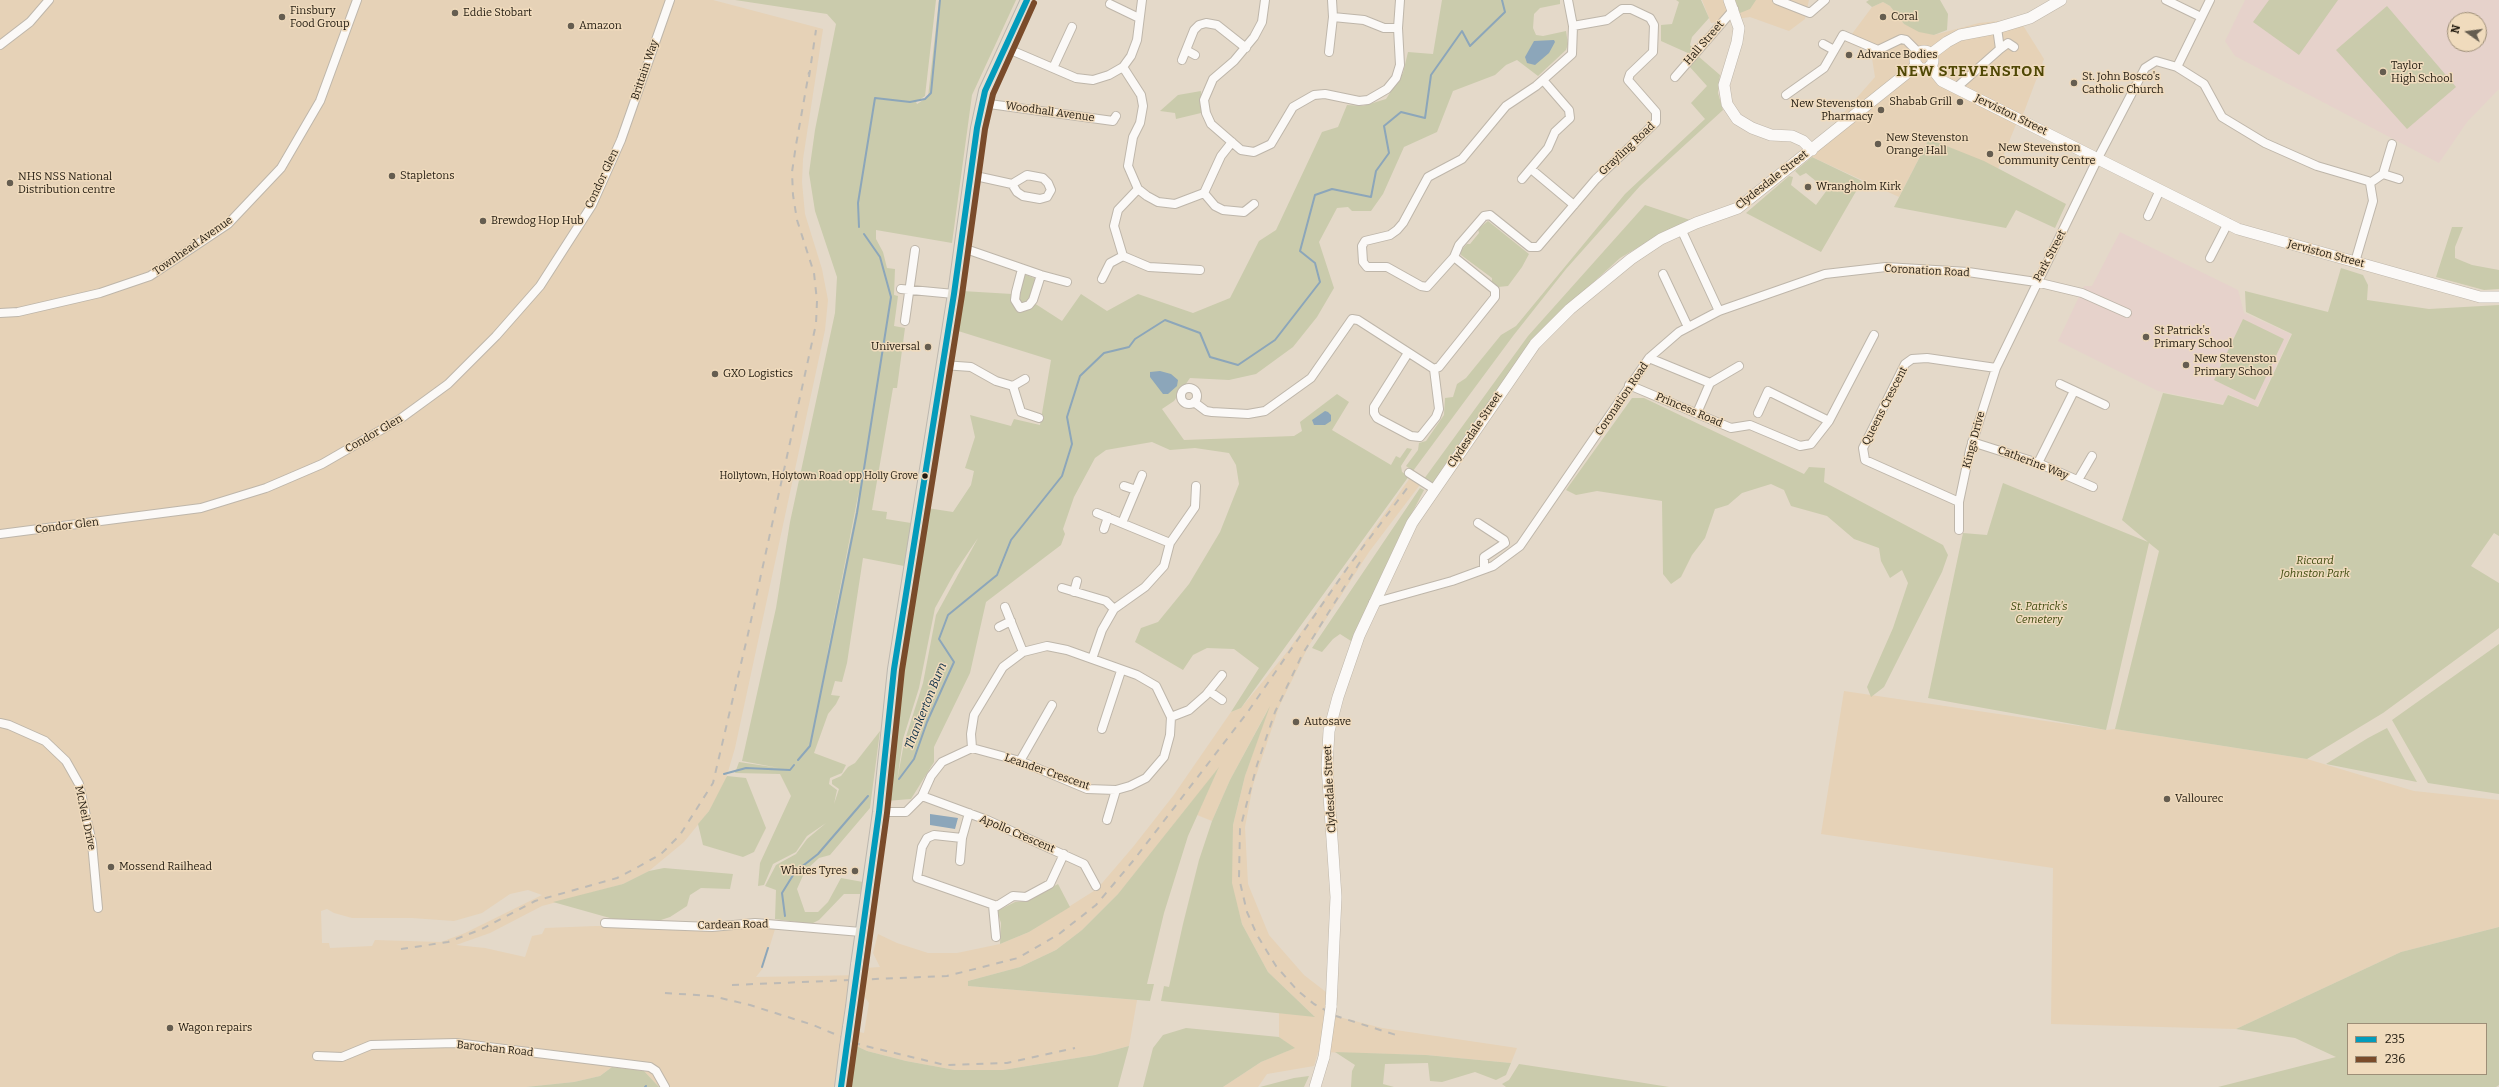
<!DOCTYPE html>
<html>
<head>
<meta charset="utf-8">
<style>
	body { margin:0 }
	#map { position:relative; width:2499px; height:1087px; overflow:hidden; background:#e4d9c9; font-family:Bitter,serif }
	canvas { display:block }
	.legend { position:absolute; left:2347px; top:1023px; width:140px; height:52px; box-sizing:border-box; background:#f0dbbd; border:1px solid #9d8e77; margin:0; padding:5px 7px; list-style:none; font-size:12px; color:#211a0f }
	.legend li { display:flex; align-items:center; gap:8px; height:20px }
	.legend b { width:20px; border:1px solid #9d8e77 }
	.north { position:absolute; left:2447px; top:12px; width:40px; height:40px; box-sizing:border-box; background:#f0dbbd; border:1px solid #9d8e77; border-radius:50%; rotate:284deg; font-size:11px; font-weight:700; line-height:16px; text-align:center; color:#211a0f }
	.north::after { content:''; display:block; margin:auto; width:14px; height:18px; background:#655d50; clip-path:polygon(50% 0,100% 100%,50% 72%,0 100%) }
</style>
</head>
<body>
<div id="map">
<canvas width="2499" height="1087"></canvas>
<ul class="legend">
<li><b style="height:5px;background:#039bbb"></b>235</li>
<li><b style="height:5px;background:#7a4b2a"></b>236</li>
</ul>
<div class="north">N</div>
</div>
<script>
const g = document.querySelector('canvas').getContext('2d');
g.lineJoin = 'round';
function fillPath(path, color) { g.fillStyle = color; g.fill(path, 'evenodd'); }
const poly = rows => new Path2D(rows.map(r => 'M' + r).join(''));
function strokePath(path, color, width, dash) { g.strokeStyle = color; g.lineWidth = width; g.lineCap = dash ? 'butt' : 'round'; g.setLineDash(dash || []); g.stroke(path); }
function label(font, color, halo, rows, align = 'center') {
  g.font = font + ' Bitter,serif'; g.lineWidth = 3; g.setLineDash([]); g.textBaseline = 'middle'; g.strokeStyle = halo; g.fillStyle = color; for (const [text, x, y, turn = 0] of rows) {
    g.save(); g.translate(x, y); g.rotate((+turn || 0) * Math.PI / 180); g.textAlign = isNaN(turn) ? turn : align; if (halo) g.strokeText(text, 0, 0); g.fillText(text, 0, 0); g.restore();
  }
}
const built = poly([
	[0,0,713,0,823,29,803,159,802,182,805,214,822,269,828,300,825,330,735,748,725,782,709,811,684,842,649,871,623,884,542,906,490,933,456,945,485,948,525,957,532,936,542,934,545,928,596,926,682,927,720,931,751,927,775,929,763,968,756,977,864,975,865,968,880,967,873,953,878,934,897,943,928,953,957,953,1000,944,1029,932,1097,889,1133,847,1173,796,1231,712,1241,708,1287,652,1412,475,1422,482,1369,552,1308,647,1279,707,1253,785,1245,827,1248,884,1269,935,1304,975,1326,992,1325,1007,1339,1017,1382,1028,1517,1048,1511,1063,1426,1055,1318,1052,1314,1066,1267,1074,1258,1087,1223,1087,1261,1062,1294,1048,1279,1037,1279,1013,1314,1016,1268,972,1242,924,1231,883,1233,825,1245,776,1268,709,1230,780,1212,821,1197,815,1218,769,1119,893,1082,930,1056,950,1020,967,968,981,968,986,1137,1000,1129,1046,1095,1055,1003,1070,955,1070,906,1061,867,1051,852,1044,854,1031,864,1033,869,1003,862,993,848,992,834,1087,659,1087,644,1071,612,1067,600,1076,574,1082,526,1087,0,1087],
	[528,890,542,895,465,933,441,942,375,940,372,946,330,948,329,943,322,943,321,911,327,909,334,913,352,918,412,918,454,921,482,913,510,894],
	[1702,0,1809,0,1805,19,1789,31,1750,17,1711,23],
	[1883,2,1890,6,1904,24,1934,35,1979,23,2019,19,2044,59,2024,112,2017,122,1998,169,1929,139,1899,197,1812,157,1810,151,1875,77,1871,52,1846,42,1872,7],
	[1844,691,2106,730,2115,729,2307,759,2414,791,2499,800,2499,927,2401,952,2236,1029,2051,1024,2053,868,1821,834]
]);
const education = poly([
	[2245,0,2499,0,2499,89,2467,122,2439,163,2235,56,2225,41],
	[2455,20,2479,20,2479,44,2455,44],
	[2120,232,2238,290,2244,313,2291,334,2257,407,2228,394,2223,404,2158,391,2058,341,2084,286,2092,286]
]);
const green = poly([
	[735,0,936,0,925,96,916,102,917,104,928,97,939,0,1016,0,972,95,952,243,876,230,876,239,883,252,887,268,895,269,894,295,898,296,894,326,905,328,897,388,893,388,872,510,887,512,886,519,911,523,904,566,863,558,847,663,842,682,835,681,831,695,840,696,836,704,828,714,814,753,846,765,842,773,830,778,829,784,837,790,834,804,839,789,832,784,832,780,841,776,848,767,855,763,880,731,870,808,830,855,819,858,805,871,797,889,805,912,818,912,828,902,841,878,863,882,861,894,844,894,819,920,811,924,775,919,776,890,765,886,776,865,796,854,807,839,826,823,807,836,796,852,773,864,764,885,758,886,760,863,791,796,780,774,735,773,739,762,779,768,742,761,776,608,790,522,835,313,837,277,815,211,809,173,815,130,836,24,827,14],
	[859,491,857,505,827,656,827,655],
	[1442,0,1560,0,1560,4,1540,8,1534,14,1533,28,1536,35,1543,36,1566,31,1568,44,1566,50,1538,76,1517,60,1506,65,1495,75,1453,91,1437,132,1404,147,1383,194,1371,211,1352,211,1348,207,1337,208,1319,242,1334,288,1317,317,1293,347,1256,374,1229,380,1190,378,1174,401,1162,409,1184,440,1294,436,1302,431,1300,422,1337,394,1349,402,1332,430,1391,465,1396,456,1400,458,1407,448,1412,449,1401,466,1402,472,1409,476,1241,708,1231,712,1259,668,1234,649,1207,648,1193,655,1183,670,1135,642,1141,628,1158,622,1189,584,1220,532,1239,484,1236,465,1229,453,1195,448,1170,450,1152,442,1106,450,1095,458,1074,497,1063,529,1065,534,1061,545,986,602,970,673,934,747,934,762,911,799,886,801,901,680,927,508,953,512,971,485,974,471,965,468,975,437,970,415,1011,426,1014,419,1040,425,1051,360,955,330,962,291,1012,294,1019,272,1041,281,1034,303,1062,321,1081,294,1107,311,1138,294,1193,313,1230,298,1259,241,1276,230,1322,132,1338,127,1347,105,1363,106,1386,99,1403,73,1408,52,1433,54],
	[978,538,936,615,923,683,904,743,897,781,903,739,919,688,935,608,955,572],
	[1676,0,1701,0,1709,18,1692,37,1690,45,1694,49,1690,54,1661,41,1661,25,1672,24,1679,2],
	[1735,0,1756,0,1750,9,1740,13],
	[1869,0,1940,0,1948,14,1947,30,1934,35,1919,32,1904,24,1890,6,1883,2,1872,7,1866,2],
	[2269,0,2338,0,2299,55,2253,22],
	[2387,6,2456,87,2407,129,2336,50],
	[1698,56,1720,75,1718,93,1723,110,1640,186,1566,269,1513,336,1413,471,1406,466,1418,450,1419,443,1426,441,1444,415,1445,398,1453,397,1457,384,1466,378,1501,335,1516,326,1625,194,1705,119,1691,103,1707,86,1689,66],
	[1201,91,1201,113,1176,119,1175,113,1160,111,1178,95],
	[1929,139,1984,161,2066,204,2055,228,2016,210,2006,228,1894,207],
	[1812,157,1862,181,1821,252,1746,213,1789,176,1793,177,1791,185,1816,205,1827,190,1806,173,1800,176,1795,171],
	[1645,205,1690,220,1666,231,1620,258,1552,320,1433,484,1424,479,1528,336],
	[1488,221,1529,254,1522,267,1508,286,1498,287,1492,282,1492,278,1461,255,1461,250,1467,244,1470,244,1479,233,1478,229],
	[2452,227,2463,227,2455,247,2455,258,2472,265,2499,270,2499,289,2484,290,2436,277],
	[2341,268,2363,275,2368,285,2367,300,2429,309,2499,305,2499,536,2494,533,2471,566,2499,583,2499,628,2383,713,2307,759,2115,729,2159,551,2149,543,2106,730,1928,698,1963,533,1987,535,2003,483,2148,542,2122,520,2163,393,2223,405,2228,395,2258,407,2292,334,2246,312,2245,291,2328,312],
	[2243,319,2284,339,2255,400,2214,380],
	[1632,398,1644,398,1804,474,1809,467,1825,468,1824,482,1943,545,1948,555,1942,572,1884,687,1871,697,1867,687,1893,628,1908,583,1902,570,1890,578,1881,561,1879,548,1854,539,1827,516,1791,506,1784,490,1771,484,1742,493,1728,505,1715,509,1705,538,1692,555,1681,577,1671,584,1663,574,1662,501,1597,491,1576,495,1566,490],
	[1420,488,1424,490,1399,538,1351,641,1340,634,1333,639,1322,652,1312,648],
	[2499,644,2499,794,2428,783,2392,720],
	[1270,706,1245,776,1233,825,1232,883,1242,924,1268,972,1315,1017,1161,1001,1164,986,1169,987,1183,924,1199,860,1212,821,1230,780],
	[2387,728,2417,782,2326,764,2368,738],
	[1219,767,1188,836,1164,913,1147,984,1154,984,1150,1001,968,986,968,981,1020,967,1056,950,1082,930,1118,894],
	[727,776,746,778,766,828,754,852,743,857,703,845,698,824,709,811],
	[664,868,733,874,730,889,701,888,690,895,687,906,670,917,658,921,617,920,553,902,623,884,649,871],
	[1058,884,1070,907,1029,932,1000,944,1001,923,997,911,1015,902,1027,901],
	[2499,927,2499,1085,2496,1087,2218,1087,2336,1057,2295,1038,2236,1029,2401,952],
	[2348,1024,2486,1024,2486,1074,2348,1074],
	[1186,1028,1279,1037,1295,1048,1261,1062,1223,1087,1143,1087,1153,1048,1163,1035],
	[852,1044,867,1051,906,1061,955,1070,1003,1070,1095,1055,1129,1046,1118,1087,848,1087],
	[1335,1052,1426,1055,1511,1063,1506,1075,1496,1080,1475,1072,1442,1082,1430,1081,1428,1063,1385,1064,1383,1084,1394,1087,1351,1087,1352,1071,1355,1065],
	[1519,1064,1638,1082,1669,1087,1506,1087,1502,1084,1509,1080],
	[612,1067,644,1071,659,1087,526,1087,574,1082,600,1076],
	[1309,1076,1304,1087,1260,1087,1294,1078]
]);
const water = poly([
	[1534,41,1554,40,1555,42,1549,53,1535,65,1527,63,1525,57],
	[1160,371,1171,374,1178,380,1177,386,1168,394,1163,394,1150,377,1150,372],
	[1325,411,1328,412,1331,415,1331,421,1325,425,1314,425,1312,420],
	[930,814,958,818,955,829,930,825]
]);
const stream = poly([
	[859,227,858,203,875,98,910,102,925,99,931,93,940,0],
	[798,760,810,746,857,513,891,297,880,257,864,234],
	[724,774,746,768,790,770,794,765],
	[899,779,914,759,927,722,954,662,939,639,948,615,997,575,1011,540,1062,476,1072,444,1067,417,1080,376,1104,353,1129,347,1135,339,1165,320,1200,333,1210,357,1238,365,1275,340,1320,282,1315,263,1300,251,1315,195,1332,189,1371,197,1376,171,1389,153,1384,126,1401,112,1425,118,1431,75,1462,31,1470,46,1505,12,1502,0],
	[785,916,782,893,795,872,818,854,868,796],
	[762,967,768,948],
	[645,1087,646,1086]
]);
const street = poly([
	[1265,0,1262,22,1254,37,1234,61,1213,79,1204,100,1206,113,1211,124,1241,150,1254,152,1271,144,1293,107,1314,95,1325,94,1359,101,1368,100,1387,89,1396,78,1400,65,1398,28,1400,0],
	[1332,0,1333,17,1364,20,1384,28,1398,28],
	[1568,0,1573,26,1572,54,1536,86,1506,106,1462,159,1428,177,1403,223,1397,230,1390,235,1365,241,1362,246,1363,262,1367,267,1387,267,1421,286,1427,287,1454,257,1459,245,1484,216,1490,215,1530,247,1538,247,1596,179,1656,122,1656,112,1628,80,1630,74,1653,52,1654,25,1650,18,1631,9,1622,9,1607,20,1573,26],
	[1777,0,1810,13,1825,0],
	[2166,0,2201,17],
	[1110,4,1139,18],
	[1823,44,1834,50],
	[0,45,30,22,49,0],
	[1006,48,1076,78,1093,80,1109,75,1123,67,1131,56,1137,40,1142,0],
	[2000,49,2008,43,2014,47],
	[1186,50,1195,55],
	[1329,52,1333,17],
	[1182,60,1194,30,1199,25,1206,23,1217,25,1246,48],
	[1123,67,1141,95,1143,106,1140,123,1133,137,1128,166,1138,189,1147,196,1158,202,1175,204,1204,193,1221,156,1232,142],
	[2177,67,2210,0],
	[1053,68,1072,27],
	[1675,77,1734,9],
	[1956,88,2000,49,1997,28],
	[1786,95,1824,68,1843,35,1878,50,1901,39,1906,40,1919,53],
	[982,103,1113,121,1116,116],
	[1531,169,1574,205],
	[2383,174,2399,179],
	[971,175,1012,184,1017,192,1023,196,1040,199,1047,197,1051,190,1048,183,1043,178,1027,175,1012,184],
	[1522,179,1548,148,1555,132,1570,118,1569,110,1543,80],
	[2370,183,2383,174,2392,144],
	[1138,189,1118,210,1114,226,1123,256,1149,267,1200,270],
	[1204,193,1215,206,1223,210,1244,212,1254,204],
	[2148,216,2160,190],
	[1681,229,1719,311],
	[960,247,1041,275,1067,282],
	[2210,258,2228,223],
	[1022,269,1016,292,1015,300,1020,308,1029,305,1033,300,1041,275],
	[1663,274,1688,327],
	[1102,279,1110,263,1123,256],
	[901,289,954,294],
	[0,313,18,312,100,293,150,276,228,224,281,168,320,101,357,0],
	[905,321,915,250],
	[1408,353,1374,407,1374,413,1377,418,1411,436,1420,437,1436,417,1439,409,1434,369],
	[1649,358,1710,383,1697,413],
	[943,365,971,367,996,381,1013,386],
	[1025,379,1013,386,1021,412,1039,418],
	[1710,383,1739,366],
	[2060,384,2105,405],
	[1629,385,1731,428,1750,425,1800,446,1811,444,1829,421,1874,335],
	'1181 396a8 8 0 1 1 16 0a8 8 0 1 1-16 0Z',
	[1194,402,1206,411,1212,412,1248,414,1265,411,1311,378,1352,319,1358,320,1434,369,1439,367,1495,297,1495,290,1454,257],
	[1758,413,1768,391,1829,421],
	[1972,442,2038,463,2093,487],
	[2038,463,2074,391],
	[1409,473,1434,489],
	[2078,480,2092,456],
	[1124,486,1136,490],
	[1959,502,1865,460,1863,448,1905,364,1912,359,1927,358,1996,368],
	[1097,513,1170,543],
	[1122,523,1142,475],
	[1478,523,1504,540,1505,543,1484,557,1484,569],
	[1104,529,1108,517],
	[1959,530,1959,502,1970,450,1996,368,2098,158,2145,68,2156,61,2177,67,2204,84,2222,117,2265,143,2317,166,2368,181,2370,183,2373,201,2355,262],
	[0,534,201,508,266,488,322,464,400,419,448,384,496,336,540,286,592,205,621,140,670,0],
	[1062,588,1106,601,1114,609],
	[1074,592,1077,581],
	[1373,603,1452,581,1493,566,1520,546,1649,358,1679,332,1719,311,1825,274,1886,267,1968,272,2036,282,2082,293,2127,313],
	[1005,607,1023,652],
	[999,627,1011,621],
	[1092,659,1102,630,1114,609,1145,587,1164,566,1170,543,1195,507,1196,486],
	[1209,691,1222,700],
	[1171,717,1189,710,1206,695,1222,675],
	[0,723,9,725,45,741,66,761,79,784,92,843,98,908],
	[1102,729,1121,671],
	[1020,761,1052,705],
	[922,796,987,820,1084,864,1096,886],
	[879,812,906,812,922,796,931,776,942,762,972,748,1020,761,1087,789,1116,790,1130,786,1146,778,1164,757,1170,735,1171,717,1156,686,1137,675,1067,650,1047,646,1023,652,1003,667,974,715,971,734,972,748],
	[969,813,962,838,934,835,927,838,922,847,917,878,997,906,1013,896,1026,897,1050,884,1064,854],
	[1107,820,1116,790],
	[960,861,962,838],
	[993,905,996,937],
	[605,923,712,927,755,923,861,932],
	[317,1056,342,1057,371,1045,456,1043,650,1067,656,1071,665,1087]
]);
const secondary = poly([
	[1729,0,1739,28,1737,42,1724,85,1727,104,1737,119,1752,128,1771,135,1792,136,1803,141,1812,150],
	'1915 60a9 9 0 1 1 18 0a9 9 0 1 1-18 0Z',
	[1931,54,1947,42,1960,35,1997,28,2030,18,2061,0],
	[1930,66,1942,81,2238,229,2480,297,2499,297],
	[1331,1007,1336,897,1327,766,1329,731,1338,697,1359,636,1412,523,1535,344,1570,309,1631,259,1661,239,1696,223,1738,208,1917,65],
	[1315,1087,1324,1057]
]);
const primary = poly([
	[857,965,879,812,894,669,954,294,977,128,985,91,1027,0],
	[849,1027,852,1007],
	[841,1087,846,1047]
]);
const rail = poly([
	[809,77,816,30],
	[1360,562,1302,655,1275,712,1257,765,1240,829,1239,878,1247,912,1257,935,1276,966,1297,990,1314,1004,1336,1016,1396,1035],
	[401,949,448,942,482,929,535,901,617,878,638,867,661,854,680,835,713,783,748,634,816,324,817,301,814,273,797,220,793,195,792,172,796,145,809,72],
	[732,985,947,976,1018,958,1059,934,1096,905,1133,861,1247,713,1348,567,1408,487],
	[665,993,712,996,750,1005,813,1025,861,1045,945,1065,1007,1063,1075,1048]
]);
const secondaryBridge = poly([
	[1324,1057,1331,1007]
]);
const primaryBridge = poly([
	[852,1007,857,965],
	[846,1047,849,1027]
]);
const bus1 = poly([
	[841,1087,879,812,894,669,954,294,977,128,985,91,1027,0]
]);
const bus2 = poly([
	[849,1087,887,813,902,670,962,295,985,129,993,94,1034,3]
]);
const markers = [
	[455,13,4,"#655d50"],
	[282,17,4,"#655d50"],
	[1883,17,4,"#655d50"],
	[571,26,4,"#655d50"],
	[1849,55,4,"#655d50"],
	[2383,72,4,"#655d50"],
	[2074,83,4,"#655d50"],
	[1960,102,4,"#655d50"],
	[1881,110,4,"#655d50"],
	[1878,144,4,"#655d50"],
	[1990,154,4,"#655d50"],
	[392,176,4,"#655d50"],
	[10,183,4,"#655d50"],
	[1808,187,4,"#655d50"],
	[483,221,4,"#655d50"],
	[2146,337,4,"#655d50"],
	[928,347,4,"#655d50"],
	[2186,365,4,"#655d50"],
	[715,374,4,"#655d50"],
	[925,476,3.5,"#211a0f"],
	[1296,722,4,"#655d50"],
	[2167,799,4,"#655d50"],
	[111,867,4,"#655d50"],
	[855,871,4,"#655d50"],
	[170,1028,4,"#655d50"]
];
const busNames = [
	["Hollytown, Holytown Road opp Holly Grove",918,476]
];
const poiNames = [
	["Finsbury",290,11],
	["Food Group",290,24],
	["Eddie Stobart",463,13],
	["Coral",1891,17],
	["Amazon",579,26],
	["Advance Bodies",1857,55],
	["Taylor",2391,66],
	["High School",2391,79],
	["St. John Bosco's",2082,77],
	["Catholic Church",2082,90],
	["Shabab Grill",1952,102,"right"],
	["New Stevenston",1873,104,"right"],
	["Pharmacy",1873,117,"right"],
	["New Stevenston",1886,138],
	["Orange Hall",1886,151],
	["New Stevenston",1998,148],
	["Community Centre",1998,161],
	["Stapletons",400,176],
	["NHS NSS National",18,177],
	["Distribution centre",18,190],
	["Wrangholm Kirk",1816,187],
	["Brewdog Hop Hub",491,221],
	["St Patrick's",2154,331],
	["Primary School",2154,344],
	["Universal",920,347,"right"],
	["New Stevenston",2194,359],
	["Primary School",2194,372],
	["GXO Logistics",723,374],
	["Autosave",1304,722],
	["Vallourec",2175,799],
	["Mossend Railhead",119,867],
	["Whites Tyres",847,871,"right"],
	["Wagon repairs",178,1028]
];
const streetNames = [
	["Hall Street",1704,43,-49],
	["Brittain Way",645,70,-71],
	["Woodhall Avenue",1050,112,8],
	["Jerviston Street",2011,115,26],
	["Grayling Road",1627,149,-43],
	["Condor Glen",602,179,-65],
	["Clydesdale Street",1772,180,-38],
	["Townhead Avenue",193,246,-35],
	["Jerviston Street",2326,254,15],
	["Park Street",2050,256,-62],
	["Coronation Road",1927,271,3],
	["Coronation Road",1622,399,-56],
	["Queens Crescent",1885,406,-63],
	["Princess Road",1689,410,23],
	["Clydesdale Street",1475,430,-56],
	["Condor Glen",374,434,-30],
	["Kings Drive",1974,440,-75],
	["Catherine Way",2033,463,21],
	["Condor Glen",67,526,-7],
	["Leander Crescent",1047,772,19],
	["Clydesdale Street",1330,789,-93],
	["McNeil Drive",85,818,78],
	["Apollo Crescent",1017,834,23],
	["Cardean Road",733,925,-1],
	["Barochan Road",495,1049,6]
];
const parkNames = [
	["Riccard",2315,561],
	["Johnston Park",2315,574],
	["St. Patrick's",2039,607],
	["Cemetery",2039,620]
];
const waterNames = [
	["Thankerton Burn",926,706,-68]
];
const districtNames = [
	["NEW STEVENSTON",1971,72]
];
fillPath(built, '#e6d2b7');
fillPath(education, '#e6d2cb');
fillPath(green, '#cacbac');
fillPath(water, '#8ca6ba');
strokePath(stream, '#8ca6ba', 2);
strokePath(street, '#beb6aa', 10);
strokePath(secondary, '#beb6aa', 12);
strokePath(primary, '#bcb7af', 14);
strokePath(street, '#fbf9f7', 8);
strokePath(secondary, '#fbf9f7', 11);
strokePath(primary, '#e3dfd3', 12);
strokePath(rail, '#bdbab5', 2, [7, 7]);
strokePath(secondaryBridge, '#beb6aa', 12, []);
strokePath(primaryBridge, '#bcb7af', 14, []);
strokePath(secondaryBridge, '#fbf9f7', 11);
strokePath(primaryBridge, '#e3dfd3', 12);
strokePath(bus1, '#039bbb', 6);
strokePath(bus2, '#7a4b2a', 6);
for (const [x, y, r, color] of markers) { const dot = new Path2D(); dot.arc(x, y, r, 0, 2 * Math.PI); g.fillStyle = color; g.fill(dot); strokePath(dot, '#f0dbbd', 1.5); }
label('10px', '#211a0f', '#f0dbbd', busNames, 'right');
label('11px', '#211a0f', '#f0dbbd', poiNames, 'left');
label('11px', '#211a0f', '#f0dbbd', streetNames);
label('italic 11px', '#3e490e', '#f0dbbd', parkNames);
label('italic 12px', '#0d3049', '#f0dbbd', waterNames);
g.letterSpacing = '1px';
label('bold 15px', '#504805', '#f0dbbd', districtNames);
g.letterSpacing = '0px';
</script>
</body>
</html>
